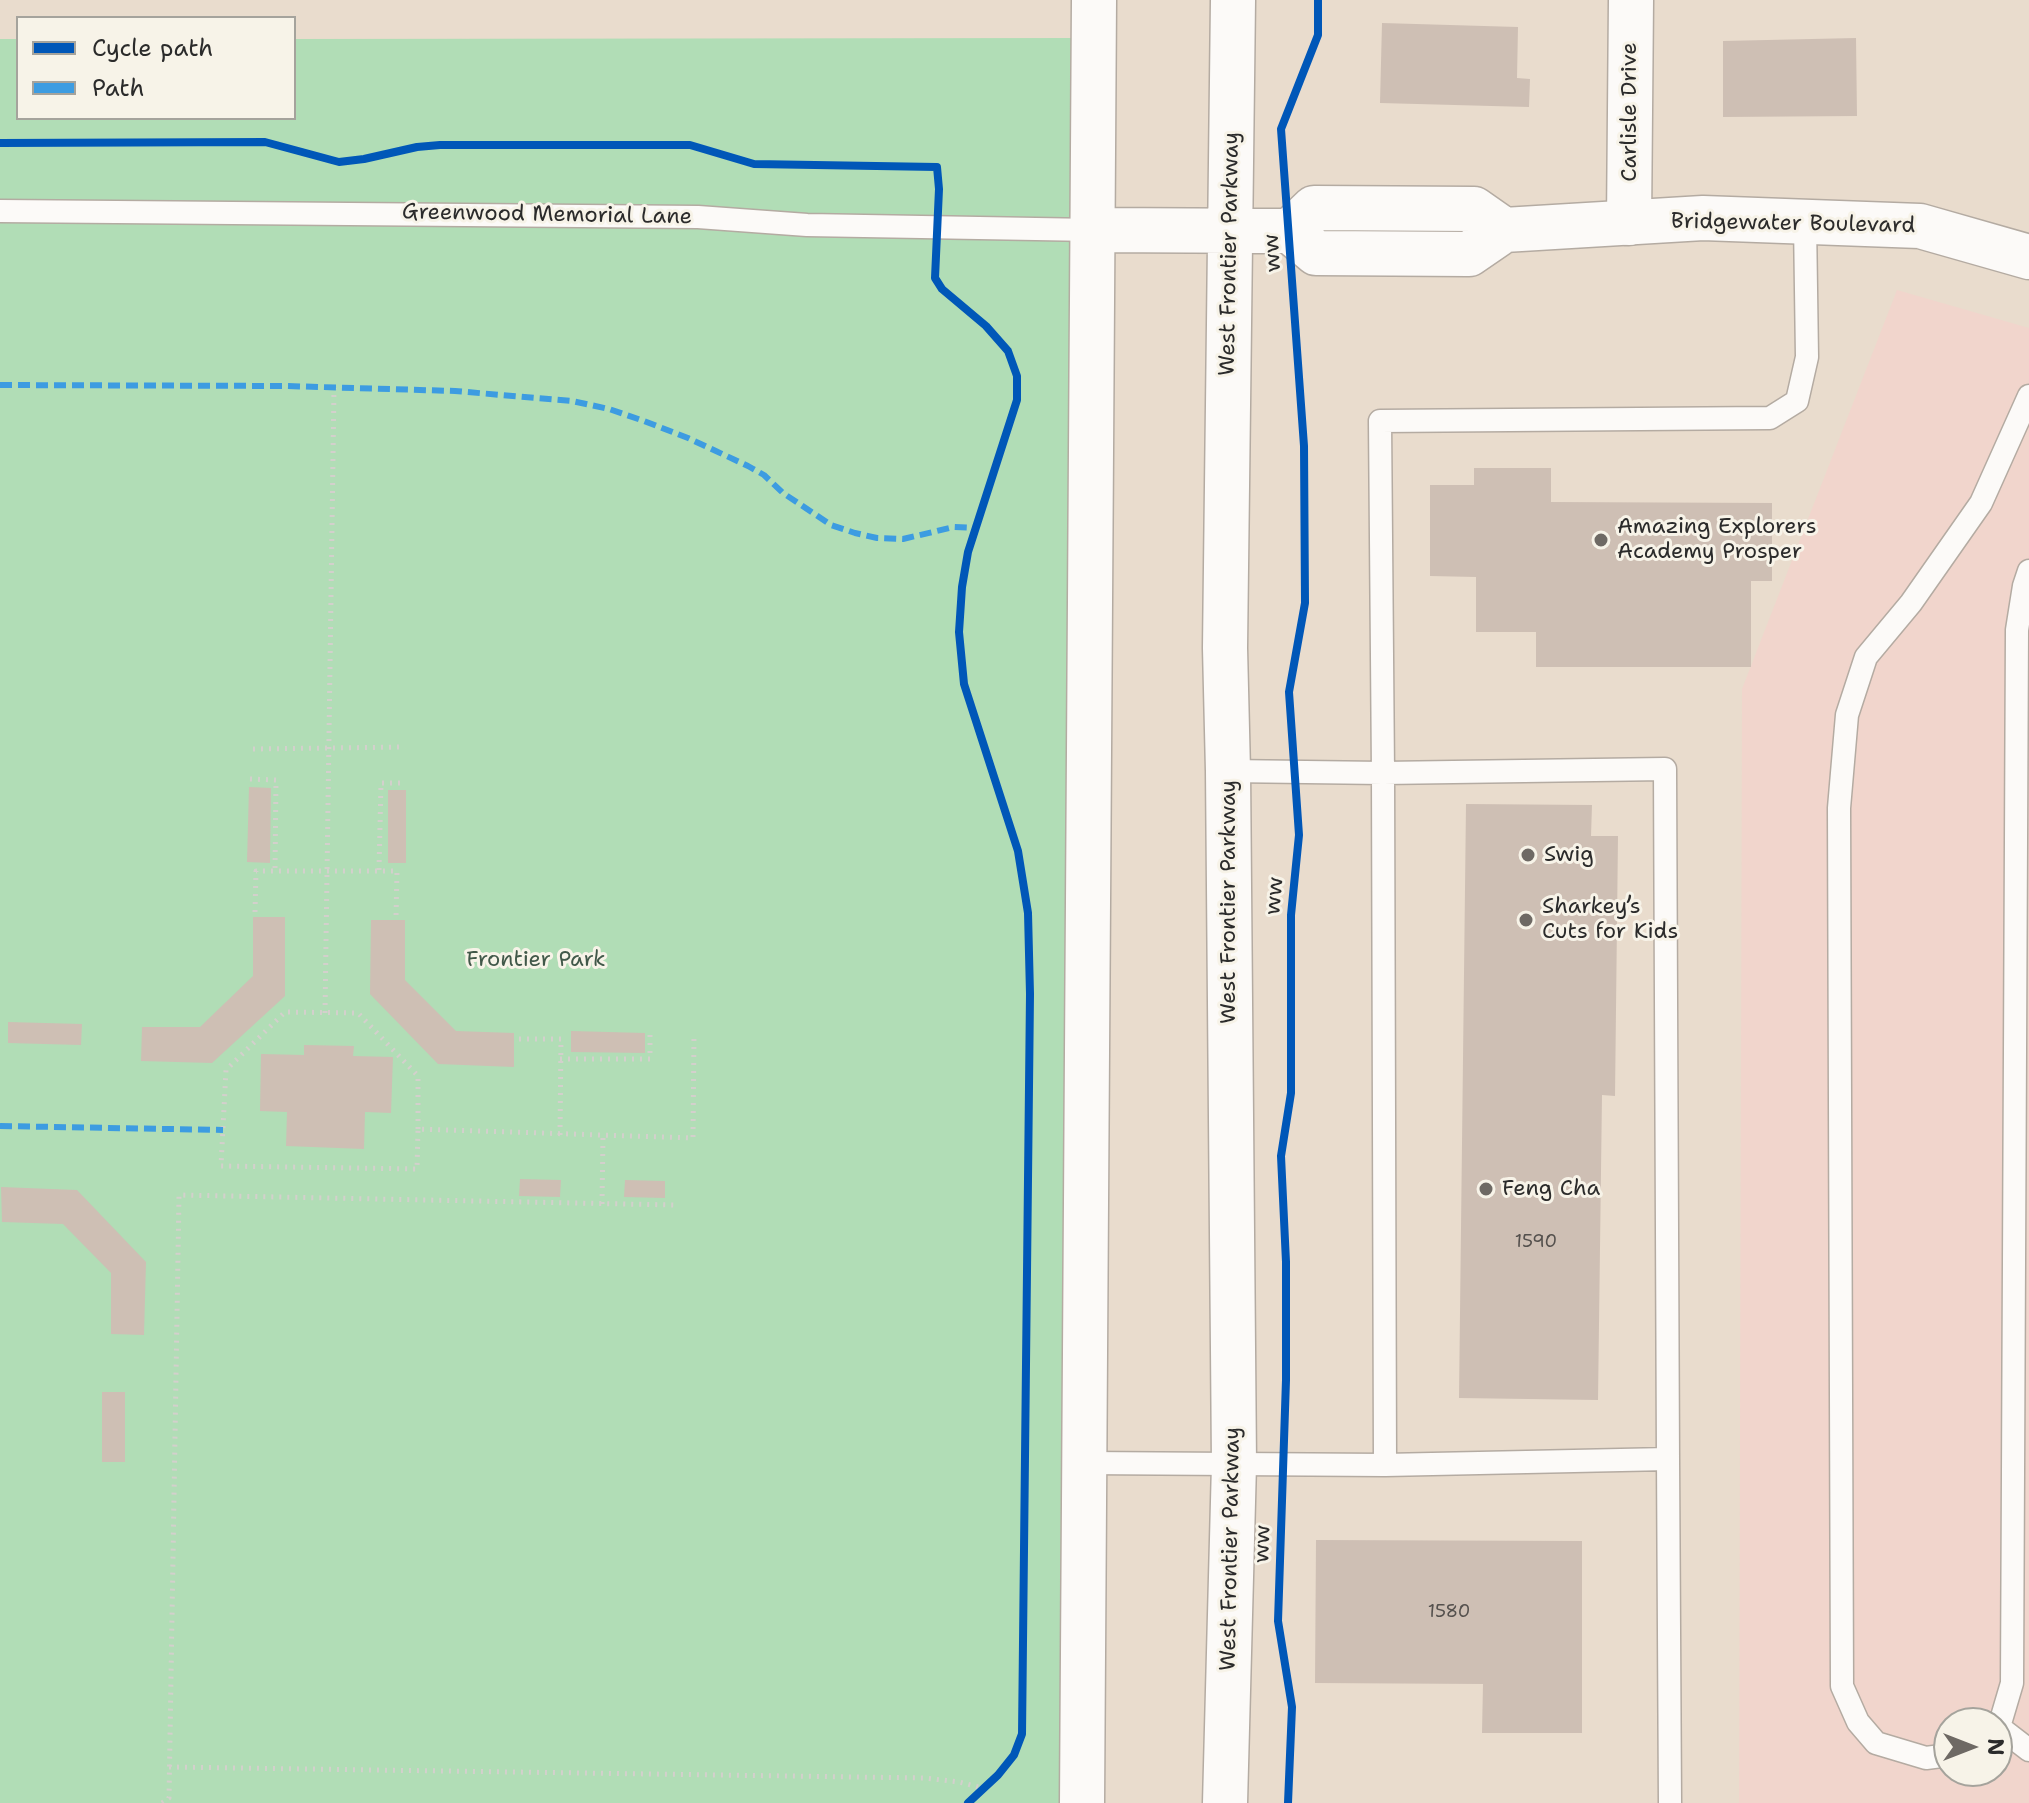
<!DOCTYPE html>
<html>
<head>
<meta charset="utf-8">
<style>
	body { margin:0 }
	#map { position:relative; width:2029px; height:1803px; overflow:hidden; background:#e9dccd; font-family:"Shantell Sans",sans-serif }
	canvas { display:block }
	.legend { position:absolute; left:16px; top:16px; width:280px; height:104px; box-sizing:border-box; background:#f7f3e8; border:2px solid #a5a39c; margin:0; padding:10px 14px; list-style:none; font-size:24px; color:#2b2b2b }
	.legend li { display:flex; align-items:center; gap:16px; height:40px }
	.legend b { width:40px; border:2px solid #a5a39c }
	.north { position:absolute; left:1933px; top:1707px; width:80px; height:80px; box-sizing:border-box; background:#f7f3e8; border:2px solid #a5a39c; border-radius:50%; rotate:90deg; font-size:22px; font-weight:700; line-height:32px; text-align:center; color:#2b2b2b }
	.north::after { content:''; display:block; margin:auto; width:28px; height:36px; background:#6e6964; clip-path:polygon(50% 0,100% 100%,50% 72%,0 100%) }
</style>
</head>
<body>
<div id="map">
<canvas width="2029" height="1803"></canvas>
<ul class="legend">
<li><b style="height:10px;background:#0057b8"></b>Cycle path</li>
<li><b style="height:10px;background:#3d9ce1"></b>Path</li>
</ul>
<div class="north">N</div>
</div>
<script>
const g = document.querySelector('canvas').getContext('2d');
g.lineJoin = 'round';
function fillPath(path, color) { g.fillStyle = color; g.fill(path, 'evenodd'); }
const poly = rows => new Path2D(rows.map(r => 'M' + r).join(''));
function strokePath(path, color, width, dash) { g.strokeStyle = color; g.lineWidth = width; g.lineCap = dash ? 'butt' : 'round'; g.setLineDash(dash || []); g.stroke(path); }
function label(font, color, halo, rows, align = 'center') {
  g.font = font + ' "Shantell Sans",sans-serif'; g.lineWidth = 6; g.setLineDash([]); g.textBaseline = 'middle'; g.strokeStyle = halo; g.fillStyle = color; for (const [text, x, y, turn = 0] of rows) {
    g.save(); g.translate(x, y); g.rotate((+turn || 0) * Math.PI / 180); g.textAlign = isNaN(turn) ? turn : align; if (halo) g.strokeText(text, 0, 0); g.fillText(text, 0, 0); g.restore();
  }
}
const built = poly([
	[1897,290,2029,328,2029,1803,1739,1803,1742,689],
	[1949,1723,1997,1723,1997,1771,1949,1771]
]);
const green = poly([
	[1072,38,1072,1803,0,1803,0,39,18,39,18,118,294,118,294,39]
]);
const building = poly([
	[1382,23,1518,27,1517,78,1530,79,1529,107,1380,103],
	[1856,38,1857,116,1723,117,1723,41],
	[1474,468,1551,468,1551,502,1772,503,1772,581,1751,581,1751,667,1536,667,1536,632,1476,632,1476,577,1430,576,1430,485,1474,485],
	[249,787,271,788,270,863,247,862],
	[388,790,406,790,406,863,388,863],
	[1466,804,1592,805,1591,836,1618,836,1615,1096,1602,1095,1598,1400,1459,1398],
	[253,917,285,917,285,996,212,1063,141,1061,142,1027,200,1027,253,976],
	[371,920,405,920,405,980,456,1031,514,1033,514,1067,438,1064,370,994],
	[8,1022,82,1024,81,1045,8,1043],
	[571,1031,645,1033,645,1053,571,1052],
	[304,1045,354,1046,353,1056,393,1057,391,1113,365,1112,364,1149,286,1146,287,1112,260,1111,261,1054,304,1055],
	[520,1179,561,1180,560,1197,519,1196],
	[625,1180,665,1181,665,1198,624,1197],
	[1,1187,77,1190,146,1262,144,1335,111,1334,111,1273,63,1224,2,1222],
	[102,1392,125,1392,125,1462,102,1462],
	[1316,1540,1582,1541,1582,1733,1482,1733,1483,1684,1315,1683]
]);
const path = poly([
	[253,749,405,747],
	[250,779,276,780,275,870],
	[379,870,381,783,404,783],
	[255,912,256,871,397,871,396,917],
	[325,1013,334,388],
	[519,1039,561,1039,560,1135],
	[560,1059,650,1059,650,1035],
	[418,1129,418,1076,358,1013,285,1012,226,1070,221,1166,417,1169,418,1129,693,1138,694,1035],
	[602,1204,603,1136],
	[169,1767,925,1778,959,1782,982,1788],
	[162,1803,169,1798,179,1195,674,1205]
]);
const service = poly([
	[0,211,698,217,807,225,1093,230],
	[1668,1459,1670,1803],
	[1084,1463,1385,1465,1668,1459,1665,769,1383,773,1228,771],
	[1385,1465,1383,773,1380,421,1770,418,1797,401,1807,357,1805,222],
	[1999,1727,2029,1750],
	[1997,1729,1999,1727,2012,1683,2017,630,2024,586,2029,571],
	[1949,1755,1926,1758,1876,1743,1858,1722,1842,1686,1839,808,1847,715,1866,657,1911,603,1981,503,2029,396]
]);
const minor = poly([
	[1629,223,1631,0]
]);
const tertiary = poly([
	[1093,230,1290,231,1316,253,1469,254,1504,230,1703,218,1920,226,2029,257],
	[1290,231,1314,208,1474,209,1504,230],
	[1082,1803,1094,0],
	[1225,1803,1234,1464,1228,771,1225,648,1233,0]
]);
const quiet = poly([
	[0,385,286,386,455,391,572,401,609,409,644,421,688,438,748,466,764,475,783,493,831,525,855,533,877,538,903,539,954,527,976,528],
	[0,1126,223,1130]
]);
const cycleway = poly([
	[0,143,265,142,339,162,364,159,417,147,440,145,690,145,754,164,937,167,939,189,935,278,942,289,986,326,1008,351,1017,376,1017,400,968,552,962,587,959,632,964,684,1018,851,1028,913,1030,994,1022,1734,1014,1755,998,1775,968,1803],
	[1288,1803,1292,1707,1278,1621,1286,1380,1286,1262,1281,1156,1291,1093,1291,915,1299,835,1289,692,1305,603,1304,446,1281,129,1318,35,1318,0]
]);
const markers = [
	[1601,540,8,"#6e6964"],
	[1528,855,8,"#6e6964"],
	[1526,920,8,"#6e6964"],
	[1486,1189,8,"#6e6964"]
];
const numberNames = [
	["1590",1536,1242],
	["1580",1449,1612]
];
const streetNames = [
	["Carlisle Drive",1630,112,-90],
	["Greenwood Memorial Lane",547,215,1],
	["Bridgewater Boulevard",1793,224,1],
	["ww",1273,253,-94],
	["West Frontier Parkway",1230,254,-89],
	["ww",1275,896,-85],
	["West Frontier Parkway",1229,902,-90],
	["ww",1263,1544,-88],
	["West Frontier Parkway",1231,1549,-89]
];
const poiNames = [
	["Amazing Explorers",1617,527],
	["Academy Prosper",1617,552],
	["Swig",1544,855],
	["Sharkey’s",1542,907],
	["Cuts for Kids",1542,932],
	["Feng Cha",1502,1189]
];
const parkNames = [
	["Frontier Park",536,960]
];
fillPath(built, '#f1d5cc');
fillPath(green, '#b1ddb6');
fillPath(building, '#cebfb4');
strokePath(service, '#b4aba2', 25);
strokePath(minor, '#b4aba2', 47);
strokePath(tertiary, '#b4aba2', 47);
strokePath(path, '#d3d0cc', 5, [2, 6]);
strokePath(service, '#fcfaf8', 22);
strokePath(minor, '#fcfaf8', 44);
strokePath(tertiary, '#fcfaf8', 44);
strokePath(quiet, '#3d9ce1', 6, [12, 6]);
strokePath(cycleway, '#0057b8', 8);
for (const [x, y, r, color] of markers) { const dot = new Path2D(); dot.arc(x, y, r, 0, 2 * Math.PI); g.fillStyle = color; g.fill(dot); strokePath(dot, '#f7f3e8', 3); }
label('18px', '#54504d', null, numberNames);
label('22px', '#2b2b2b', '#f7f3e8', streetNames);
label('22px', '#2b2b2b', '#f7f3e8', poiNames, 'left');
label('22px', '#415849', '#f7f3e8', parkNames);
</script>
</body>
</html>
